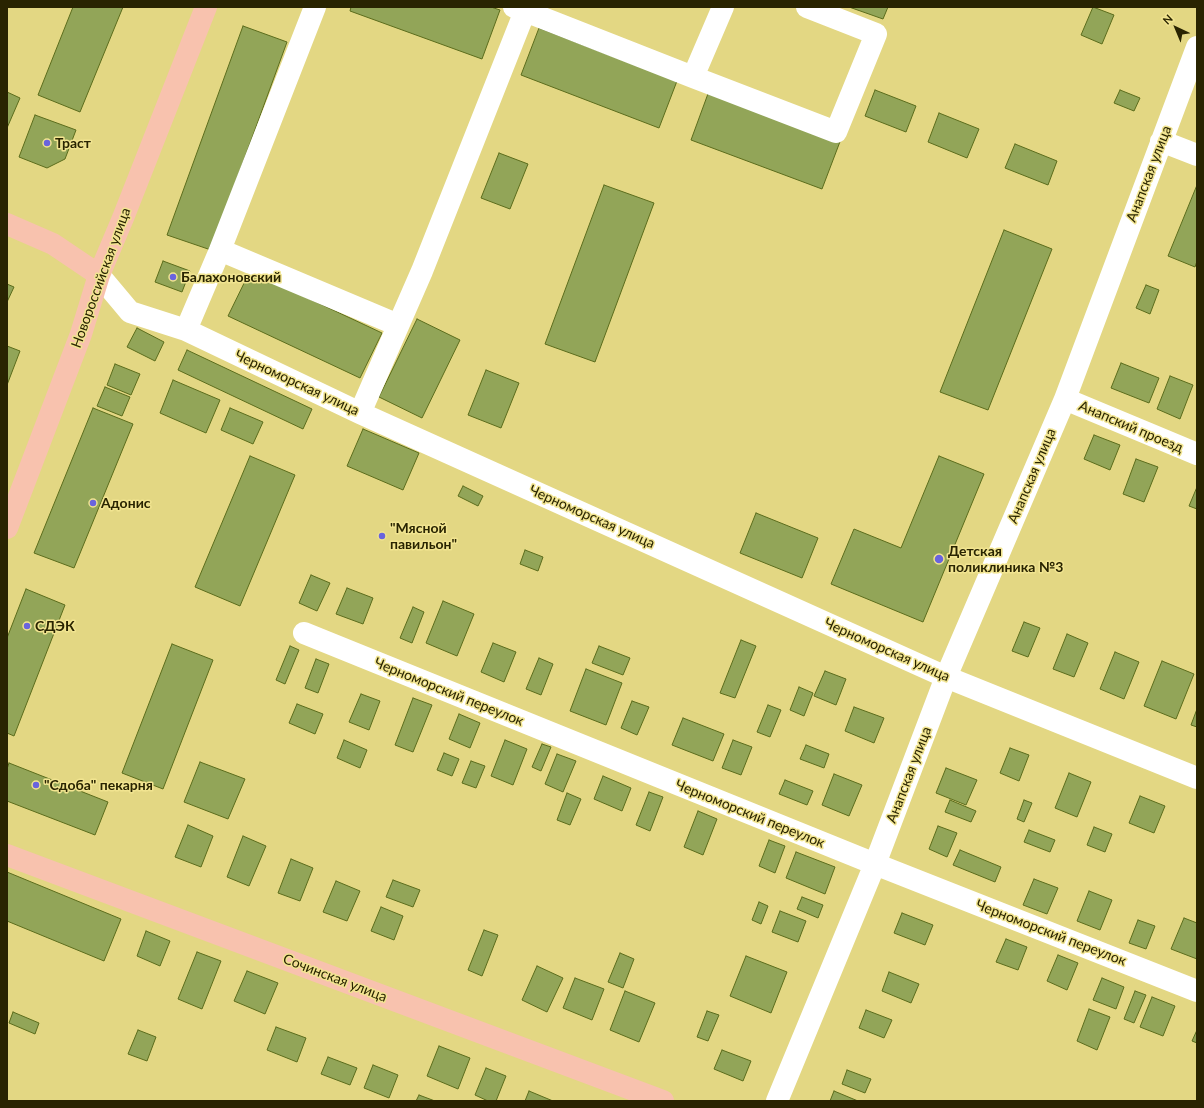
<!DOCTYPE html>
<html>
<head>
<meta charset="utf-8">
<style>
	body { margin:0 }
	#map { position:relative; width:1204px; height:1108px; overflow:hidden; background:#e3d783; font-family:Lato,sans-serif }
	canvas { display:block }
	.frame { position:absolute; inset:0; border:8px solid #292401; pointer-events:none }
	.north { position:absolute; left:1156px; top:8px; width:40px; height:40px; -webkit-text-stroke:3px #f1e490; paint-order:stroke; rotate:316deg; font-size:11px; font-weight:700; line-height:16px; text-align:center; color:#292401 }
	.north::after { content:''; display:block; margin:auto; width:14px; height:18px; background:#292401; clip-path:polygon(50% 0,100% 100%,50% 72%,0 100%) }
</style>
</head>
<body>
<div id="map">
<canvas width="1204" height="1108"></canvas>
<div class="frame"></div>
<div class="north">N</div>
</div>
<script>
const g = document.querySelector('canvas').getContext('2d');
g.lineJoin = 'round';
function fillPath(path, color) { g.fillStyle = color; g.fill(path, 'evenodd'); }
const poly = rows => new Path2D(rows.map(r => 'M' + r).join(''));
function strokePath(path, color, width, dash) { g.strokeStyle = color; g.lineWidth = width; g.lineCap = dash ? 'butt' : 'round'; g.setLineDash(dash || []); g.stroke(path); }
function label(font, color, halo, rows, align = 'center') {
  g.font = font + ' Lato,sans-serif'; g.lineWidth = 3; g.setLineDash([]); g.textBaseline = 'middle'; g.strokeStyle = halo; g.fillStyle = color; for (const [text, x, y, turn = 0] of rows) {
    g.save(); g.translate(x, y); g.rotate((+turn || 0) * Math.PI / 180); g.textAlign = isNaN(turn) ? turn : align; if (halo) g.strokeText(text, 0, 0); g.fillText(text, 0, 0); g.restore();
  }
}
const building = poly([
	[73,7,123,7,80,112,38,95,73,7],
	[351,7,491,7,500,10,482,59,350,11,351,7],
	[849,7,888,7,883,19,849,7],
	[1093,7,1114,15,1102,44,1081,35,1093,7],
	[243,26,287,42,211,250,167,235,243,26],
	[539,28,677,81,659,128,521,75,539,28],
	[875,90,916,106,906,132,865,116,875,90],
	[1120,90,1140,98,1134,111,1114,103,1120,90],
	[709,91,841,139,822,189,691,140,709,91],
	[7,92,20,98,7,128,7,92],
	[939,113,979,129,967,158,928,142,939,113],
	[35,115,76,130,65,159,47,168,19,157,35,115],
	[1015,144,1057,161,1048,185,1005,168,1015,144],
	[499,153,528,164,510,209,481,198,499,153],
	[604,185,654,203,595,362,545,344,604,185],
	[1197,185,1197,261,1195,267,1168,256,1197,185],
	[1004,230,1052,249,988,410,940,392,1004,230],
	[163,261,190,271,182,292,155,282,163,261],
	[250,271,382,333,360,378,228,316,250,271],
	[7,284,14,287,7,302,7,284],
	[1146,285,1159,290,1150,314,1136,308,1146,285],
	[417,319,460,340,422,418,379,397,417,319],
	[137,328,164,342,155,361,127,347,137,328],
	[7,346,20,351,7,385,7,346],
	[187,350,312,409,303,429,178,370,187,350],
	[1121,363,1159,378,1149,403,1111,388,1121,363],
	[115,364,140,374,131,395,107,385,115,364],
	[486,370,519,383,501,428,468,415,486,370],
	[1170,376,1193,385,1180,419,1157,409,1170,376],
	[173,380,220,400,206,433,160,413,173,380],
	[105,387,130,397,122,416,97,406,105,387],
	[93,408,133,424,74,568,34,553,93,408],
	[230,408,263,422,253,444,221,430,230,408],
	[363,429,419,453,403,490,347,466,363,429],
	[1094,435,1120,445,1110,470,1084,459,1094,435],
	[250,456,295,475,240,606,195,587,250,456],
	[939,456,984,474,923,622,831,584,854,529,901,548,939,456],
	[1136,459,1158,467,1144,502,1123,494,1136,459],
	[463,486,483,496,478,506,458,496,463,486],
	[1197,487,1197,509,1189,506,1197,487],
	[756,513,818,538,802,578,740,553,756,513],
	[525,550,543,557,538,571,520,564,525,550],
	[311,575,330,583,317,611,299,603,311,575],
	[347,588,373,598,363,624,336,614,347,588],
	[26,589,65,605,14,736,7,733,7,638,26,589],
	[443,601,474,614,457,656,426,643,443,601],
	[413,607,424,612,412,643,400,638,413,607],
	[1024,622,1040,628,1028,657,1012,651,1024,622],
	[1067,634,1088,643,1074,677,1053,669,1067,634],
	[741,640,756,646,735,698,720,693,741,640],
	[493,643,516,652,504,682,481,672,493,643],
	[172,644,213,660,163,789,122,773,172,644],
	[290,646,299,650,285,684,276,680,290,646],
	[599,646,630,658,623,675,592,663,599,646],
	[1115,652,1139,662,1124,699,1100,689,1115,652],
	[539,658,553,664,541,695,526,689,539,658],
	[316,659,329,664,318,693,305,688,316,659],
	[1162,661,1194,674,1176,719,1144,706,1162,661],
	[586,669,622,683,606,725,570,711,586,669],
	[825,671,846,679,836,705,814,696,825,671],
	[799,687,813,693,804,716,790,710,799,687],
	[361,694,380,701,369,730,349,722,361,694],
	[413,698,432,705,413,752,395,745,413,698],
	[632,701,649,707,637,735,621,728,632,701],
	[297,704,323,714,315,734,289,723,297,704],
	[768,705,781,710,770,737,757,732,768,705],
	[854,707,884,718,874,743,845,731,854,707],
	[1197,709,1197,727,1191,725,1197,709],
	[459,714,480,723,470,748,449,739,459,714],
	[683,718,724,734,713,761,672,745,683,718],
	[344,740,367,750,360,768,337,758,344,740],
	[505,740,527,749,513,785,491,776,505,740],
	[733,740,752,747,741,775,722,768,733,740],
	[542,744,551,747,541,771,532,767,542,744],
	[806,745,829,754,824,768,800,759,806,745],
	[1010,748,1029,755,1019,781,1000,773,1010,748],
	[444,753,459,759,452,776,437,770,444,753],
	[557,754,576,761,563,792,545,784,557,754],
	[471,761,485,766,476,788,462,783,471,761],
	[200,762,245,779,228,819,184,802,200,762],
	[9,763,108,802,95,835,7,801,7,769,9,763],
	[946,768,977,780,966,805,936,793,946,768],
	[1069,773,1091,782,1077,817,1055,808,1069,773],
	[834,774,862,785,849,816,822,805,834,774],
	[603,776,631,788,622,811,594,799,603,776],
	[785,780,813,791,807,805,779,794,785,780],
	[649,792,663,797,650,831,636,825,649,792],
	[567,793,581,799,570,825,557,820,567,793],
	[1140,796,1165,806,1154,833,1129,823,1140,796],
	[950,800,976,811,971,822,945,812,950,800],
	[1024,800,1032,803,1024,822,1017,819,1024,800],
	[698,811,717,819,703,855,684,847,698,811],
	[188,825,213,836,201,867,175,857,188,825],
	[938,826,957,833,947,857,929,849,938,826],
	[1094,827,1112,834,1105,852,1087,845,1094,827],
	[1029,830,1055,840,1050,852,1024,842,1029,830],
	[243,836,266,846,249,886,227,877,243,836],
	[769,840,785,846,775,873,759,866,769,840],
	[960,850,1001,867,995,882,953,865,960,850],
	[796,852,835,867,825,894,786,878,796,852],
	[291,859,313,868,300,901,278,893,291,859],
	[7,872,121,919,104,961,7,921,7,872],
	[1034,879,1058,888,1047,914,1023,905,1034,879],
	[393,880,420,890,413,907,386,897,393,880],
	[336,881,360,891,347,921,323,912,336,881],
	[1089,891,1112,900,1100,930,1077,921,1089,891],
	[802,897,823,905,818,918,797,909,802,897],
	[759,902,768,906,761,924,752,920,759,902],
	[381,907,403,916,394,940,371,931,381,907],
	[780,911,806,921,798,942,772,932,780,911],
	[902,913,933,925,925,945,894,933,902,913],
	[1184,918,1197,923,1197,959,1171,949,1184,918],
	[1138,920,1155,926,1146,949,1129,943,1138,920],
	[484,930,498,935,482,976,468,970,484,930],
	[146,931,170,941,160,966,137,956,146,931],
	[1006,939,1027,947,1018,970,996,962,1006,939],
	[197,952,221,961,202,1009,178,999,197,952],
	[620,953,634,959,623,988,608,982,620,953],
	[1058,955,1078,963,1067,990,1047,981,1058,955],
	[746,956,787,972,771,1013,730,996,746,956],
	[537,966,563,978,547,1012,522,1000,537,966],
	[247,971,278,983,265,1014,234,1001,247,971],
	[889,972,919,984,911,1003,882,991,889,972],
	[575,978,604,989,592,1020,563,1008,575,978],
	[1102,978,1124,987,1116,1009,1093,1000,1102,978],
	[625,991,655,1003,639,1042,610,1030,625,991],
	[1135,991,1146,995,1134,1023,1124,1019,1135,991],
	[1152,997,1175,1006,1163,1036,1140,1027,1152,997],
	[1089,1009,1110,1017,1097,1050,1077,1041,1089,1009],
	[866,1010,892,1020,884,1038,859,1028,866,1010],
	[707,1011,719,1015,708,1041,697,1037,707,1011],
	[13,1012,39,1023,35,1034,9,1023,13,1012],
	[276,1027,306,1038,297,1062,267,1050,276,1027],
	[138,1030,156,1037,147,1061,128,1054,138,1030],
	[1197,1030,1197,1043,1192,1041,1197,1030],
	[439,1046,470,1058,458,1089,427,1076,439,1046],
	[722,1050,751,1061,743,1081,714,1069,722,1050],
	[328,1057,357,1068,350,1085,321,1074,328,1057],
	[373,1065,398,1075,389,1098,364,1088,373,1065],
	[486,1068,506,1076,496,1101,488,1101,475,1095,486,1068],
	[847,1070,871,1079,865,1093,842,1084,847,1070],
	[529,1091,553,1101,525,1101,529,1091],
	[834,1091,858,1101,830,1101,834,1091],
	[419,1095,435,1101,416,1101,419,1095]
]);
const minor = poly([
	[527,7,525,11,693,77,836,132,876,34,807,7],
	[693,77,723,7],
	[1161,141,1197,155],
	[220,250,398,325],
	[99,275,130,312,186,330,360,413,946,677,1197,778],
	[186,330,220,250,315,7],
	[1065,399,1197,454],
	[360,413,422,271,525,11,514,7],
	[304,633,875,864,1197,991],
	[777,1101,875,864,946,677,1065,399,1197,47]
]);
const major = poly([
	[7,224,53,244,99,275],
	[7,528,81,334,99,275,123,218,206,7],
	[7,855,663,1101]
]);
const markers = [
	[47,143,4,"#6964de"],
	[173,277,4,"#6964de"],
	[93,503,4,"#6964de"],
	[382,536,4,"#6964de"],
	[939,559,5,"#6964de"],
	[27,626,4,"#6964de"],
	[36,785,4,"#6964de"]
];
const poiNames = [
	["Траст",55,143],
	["Балахоновский",181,277],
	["Адонис",101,503],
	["\"Мясной",390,528],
	["павильон\"",390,544],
	["Детская",948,551],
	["поликлиника №3",948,567],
	["СДЭК",35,626],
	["\"Сдоба\" пекарня",44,785]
];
const streetNames = [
	["Анапская улица",1149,174,-69],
	["Новороссийская улица",101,278,-70],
	["Черноморская улица",297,383,25],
	["Анапский проезд",1131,427,23],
	["Анапская улица",1032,476,-67],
	["Черноморская улица",592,517,24],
	["Черноморская улица",887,650,24],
	["Черноморский переулок",449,692,22],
	["Анапская улица",909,775,-69],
	["Черноморский переулок",750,814,22],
	["Черноморский переулок",1051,933,21],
	["Сочинская улица",335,978,21]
];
fillPath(building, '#92a558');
strokePath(building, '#5b6c1c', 1);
strokePath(minor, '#fff', 22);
strokePath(major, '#f8c2ae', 22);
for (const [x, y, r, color] of markers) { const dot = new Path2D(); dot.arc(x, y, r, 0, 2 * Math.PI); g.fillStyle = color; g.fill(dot); strokePath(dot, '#f1e490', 1.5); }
label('bold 14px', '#292401', '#f1e490', poiNames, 'left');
label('14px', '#292401', '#f1e490', streetNames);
</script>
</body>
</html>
